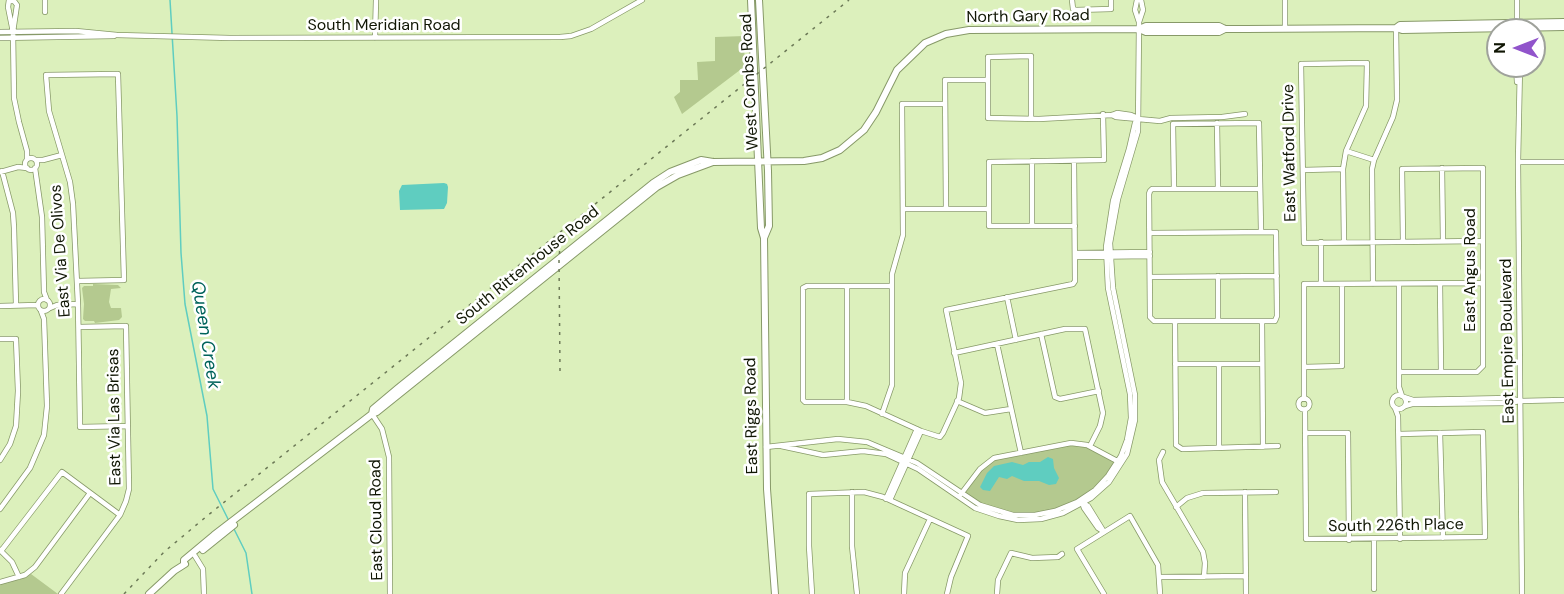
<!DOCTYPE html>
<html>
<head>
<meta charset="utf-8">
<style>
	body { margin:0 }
	#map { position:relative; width:1564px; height:594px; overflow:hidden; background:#dcf0bc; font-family:"DM Sans",sans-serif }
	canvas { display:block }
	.north { position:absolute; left:1486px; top:18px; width:60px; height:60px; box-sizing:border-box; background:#fff; border:2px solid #9fa29b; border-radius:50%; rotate:270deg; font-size:16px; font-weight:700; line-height:24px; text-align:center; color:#101604 }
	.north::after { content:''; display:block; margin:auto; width:21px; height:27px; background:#9154cb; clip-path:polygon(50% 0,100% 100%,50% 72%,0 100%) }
</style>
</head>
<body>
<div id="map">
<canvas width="1564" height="594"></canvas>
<div class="north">N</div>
</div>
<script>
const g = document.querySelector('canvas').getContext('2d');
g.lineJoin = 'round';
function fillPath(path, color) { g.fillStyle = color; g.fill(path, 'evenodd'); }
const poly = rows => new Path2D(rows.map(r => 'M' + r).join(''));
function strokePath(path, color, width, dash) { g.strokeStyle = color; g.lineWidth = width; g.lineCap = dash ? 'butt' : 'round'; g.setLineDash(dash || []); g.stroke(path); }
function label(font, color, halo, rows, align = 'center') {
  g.font = font + ' "DM Sans",sans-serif'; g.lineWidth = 5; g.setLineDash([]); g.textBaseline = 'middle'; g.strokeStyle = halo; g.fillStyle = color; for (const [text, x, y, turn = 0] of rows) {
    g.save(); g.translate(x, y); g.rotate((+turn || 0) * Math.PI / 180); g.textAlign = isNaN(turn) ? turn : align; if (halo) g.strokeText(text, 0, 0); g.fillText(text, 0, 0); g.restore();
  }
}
const green = poly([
	[745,36,744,67,682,114,674,97,680,92,680,80,698,80,697,62,715,61,715,37],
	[93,284,118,285,121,288,111,289,109,302,111,308,121,308,122,317,119,320,95,323,94,321,85,321,83,319,84,304,82,288,84,286,93,286],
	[1072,444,1089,448,1116,462,1101,482,1069,505,1050,511,1026,514,1007,512,987,506,963,494,981,469,994,460],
	[31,574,58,594,0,594,0,584]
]);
const water = poly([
	[444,183,447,184,448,187,447,203,444,209,400,210,399,191,402,185],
	[1048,457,1053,459,1054,468,1059,478,1056,484,1049,485,1039,481,1024,481,1012,476,1007,479,999,477,990,491,983,490,980,487,987,473,994,466,1012,462,1023,465,1029,462,1040,462]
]);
const stream = poly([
	[170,0,177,116,181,253,185,304,207,416,213,489,229,521],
	[233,527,246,553,252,594]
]);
const minor = poly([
	[9,0,8,7,13,32,14,98,19,122,27,151,27,159],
	[1072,0,1073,9,1076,10,1111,9,1111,0],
	[1137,0,1135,10,1139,22],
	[9,1,14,1,17,5,13,32],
	[45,12,45,0],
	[1517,24,1517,0],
	[1285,28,1285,0],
	[0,32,76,31,117,35,230,38,560,37,571,36,591,29,642,0],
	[0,38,114,36],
	[375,38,376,0],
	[1516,66,1517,82],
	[1520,66,1518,162,1522,594],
	[1112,115,1116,117,1160,121,1171,118,1222,117,1245,114],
	[1031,119,1031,56,988,57,988,118,1039,119,1112,115,1117,113,1131,115,1138,118],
	[1217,123,1218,189],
	[1346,151,1374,160],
	'25 164a6 6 0 1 1 12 0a6 6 0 1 1-12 0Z',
	[36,160,43,160,62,155],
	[1518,162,1564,162],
	[35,168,42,217,44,292,47,300],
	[1442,168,1443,241],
	[1303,170,1343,169],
	[2,171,13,213,14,228,16,305],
	[0,172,18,167,27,168],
	[1174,189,1173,124,1259,123,1261,231],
	[903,209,989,209],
	[946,209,945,80,988,80],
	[1032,226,1032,161],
	[1075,226,989,226,989,162,1104,160,1103,114],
	[1150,233,1276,232,1277,316,1275,321,1154,321,1150,317,1149,194,1150,191,1152,189,1260,189],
	[1344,242,1343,169,1346,151,1366,106,1367,63,1301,64,1304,243,1483,241],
	[1075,253,1150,252],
	[1075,257,1150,256],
	[1150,277,1277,276],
	[77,281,124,280,118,74,46,75,49,111,70,182,73,204,78,304,80,427,128,426],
	[1440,283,1441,372],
	[1321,284,1321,242],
	[1373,284,1372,169,1374,160,1393,117,1397,100,1396,28],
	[1399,284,1399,387,1402,396],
	[847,286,847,402],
	[892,286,807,286,803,288,803,400,805,402,847,402,866,406,921,431,940,437,943,433,959,398,961,383,946,310,1073,284,1075,281,1074,161],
	[1007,297,1016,340],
	'38 305a6 6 0 1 1 12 0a6 6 0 1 1-12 0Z',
	[0,306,38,305],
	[50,308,57,305,78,304],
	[1175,321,1176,445,1182,449,1278,446],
	[1218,321,1218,276],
	[1262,321,1263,447],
	[1041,334,1055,397,1060,399,1099,391],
	[0,339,16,339,18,391,16,426,10,444,0,460],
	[997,344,1021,453],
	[954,353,1065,329,1085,329,1103,413,1100,426,1090,446],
	[1175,364,1262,364],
	[1219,364,1219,448],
	[1304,367,1342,366,1342,284],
	[1400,372,1477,372,1483,366,1483,168,1402,169,1403,241],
	'1392 402a7 7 0 1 1 14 0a7 7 0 1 1-14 0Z',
	[1404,397,1413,400,1509,398,1520,401,1509,403,1412,404,1405,406],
	'1298.5 404a5.5 5.5 0 1 1 11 0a5.5 5.5 0 1 1-11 0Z',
	[1304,399,1304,284,1482,283],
	[957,401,985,413,1011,409],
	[1520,401,1564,400],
	[1395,408,1398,416,1400,539],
	[1305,410,1306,539,1485,537,1483,432,1399,434],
	[372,414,382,429,389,457,390,594],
	[882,414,892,385,892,274,903,235,902,104,945,104],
	[1305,433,1348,433,1349,540],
	[1440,433,1443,538],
	[781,446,823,455,863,451,886,454,918,469,975,508,999,516,1018,520,1041,519,1063,513,1091,498,1109,482,1127,454,1135,420,1135,395,1113,288,1110,243,1118,199,1138,131,1139,22,1143,10,1141,0],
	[766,447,838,439,867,442,917,463,980,505,1013,515,1035,515,1055,511,1077,502,1095,490,1108,476,1121,456,1127,440,1131,418,1130,394,1108,288,1106,247,1113,201,1129,149,1135,123,1138,118],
	[1163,452,1159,460,1162,482,1203,552,1205,563,1204,577],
	[852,492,852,546,857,594],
	[1245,492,1246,594],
	[961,494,980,469,994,458,1071,443,1087,445,1119,462],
	[886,499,917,429],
	[890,500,921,431],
	[1082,502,1084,508,1098,528,1104,532],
	[1083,503,1088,506,1104,532],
	[1176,507,1187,498,1203,493,1276,492],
	[0,509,30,468,44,435,47,406,44,319,41,311],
	[1374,540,1374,589],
	[0,550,12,562,19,577],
	[1,551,62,472,120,515],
	[195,556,203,569,204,594],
	[1160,577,1246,576],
	[0,582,25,575,35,567,90,493],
	[61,594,120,515,126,501,129,489,126,326,79,327],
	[812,594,809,546,809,494,864,492,883,497,968,536,951,577,947,594],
	[904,594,905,573,930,519],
	[997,594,998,580,1011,553,1032,558,1058,557,1062,554],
	[1104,594,1077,549,1130,516,1158,565,1160,594]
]);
const major = poly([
	[751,0,761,228,764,238,767,489,775,594],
	[759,0,768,171,769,226,764,238],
	[1396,28,1402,30,1564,27],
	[1139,29,1146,26,1219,26,1225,29,1246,29,1396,28,1400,25,1564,22],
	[372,414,373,409,398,388,653,183,670,172,701,160,713,162,804,161,822,158,840,150,864,130,876,112,897,70,925,43,946,34,969,30,1139,29,1146,32,1219,32,1225,29],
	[203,550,234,525],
	[184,564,184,560,214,535,372,414,377,412,657,187,678,175,713,162],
	[149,594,174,571,185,564]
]);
const rail = poly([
	[560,371,559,259,560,246,569,229],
	[124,594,164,552,207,516,849,0]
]);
const streetNames = [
	["North Gary Road",1028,17,-1],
	["South Meridian Road",384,26],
	["West Combs Road",750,82,-93],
	["East Watford Drive",1290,153,-91],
	["East Via De Olivos",61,251,-94],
	["South Rittenhouse Road",528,266,-39],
	["East Angus Road",1471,270,-90],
	["East Empire Boulevard",1508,341,-91],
	["East Riggs Road",752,416,-91],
	["East Via Las Brisas",115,417,-91],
	["East Cloud Road",377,520,-91],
	["South 226th Place",1396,526,-1]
];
const waterNames = [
	["Queen Creek",205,335,81]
];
fillPath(green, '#b4c98f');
fillPath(water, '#5fcdc0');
strokePath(stream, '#5fcdc0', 1.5);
strokePath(minor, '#879968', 6);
strokePath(major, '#879968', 8);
strokePath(minor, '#fff', 4.5);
strokePath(major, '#fff', 6);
strokePath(rail, '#6c7957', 1.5, [3, 6]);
label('16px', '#101604', '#fff', streetNames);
label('italic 18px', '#00635b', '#fff', waterNames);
</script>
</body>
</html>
